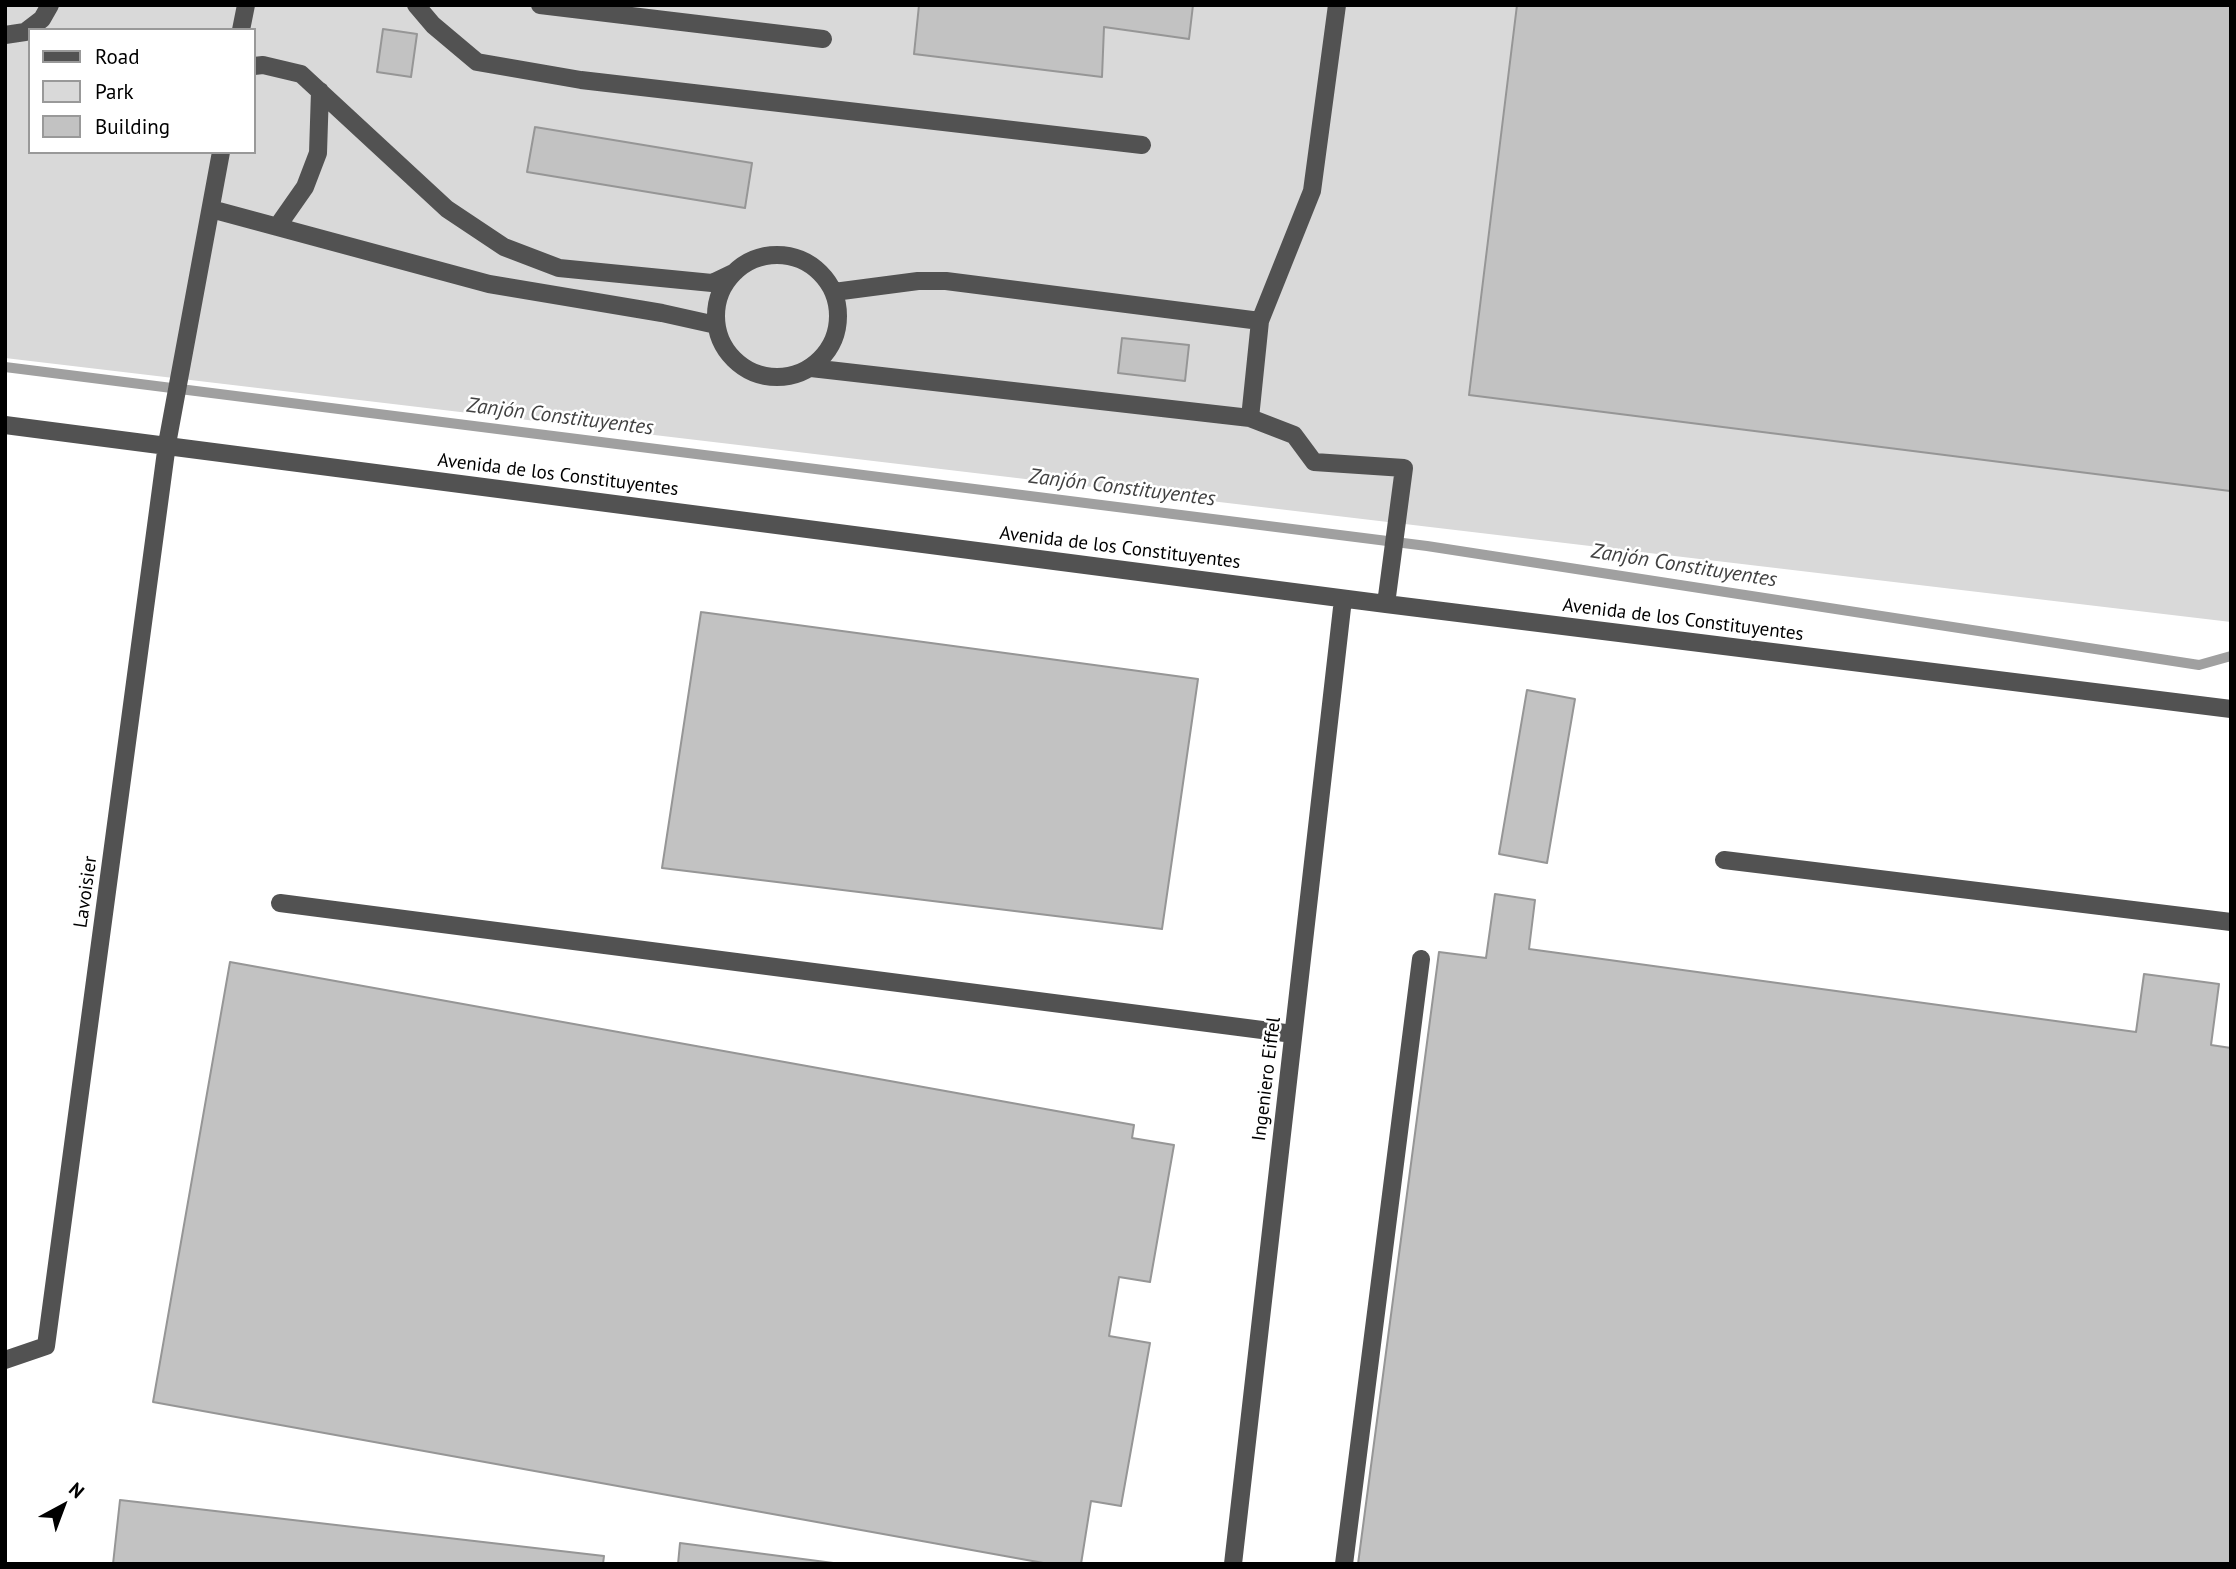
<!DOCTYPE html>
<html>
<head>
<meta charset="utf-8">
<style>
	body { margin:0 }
	#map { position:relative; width:2236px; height:1569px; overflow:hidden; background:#fff; font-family:"PT Sans",sans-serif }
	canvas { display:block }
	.frame { position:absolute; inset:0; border:7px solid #000; pointer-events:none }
	.legend { position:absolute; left:28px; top:28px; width:228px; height:126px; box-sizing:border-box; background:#fff; border:2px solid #999; margin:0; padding:9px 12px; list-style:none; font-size:21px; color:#000 }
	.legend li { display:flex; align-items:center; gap:14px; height:35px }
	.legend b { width:35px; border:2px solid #999 }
	.north { position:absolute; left:28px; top:1471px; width:70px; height:70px; -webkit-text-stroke:5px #fff; paint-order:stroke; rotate:41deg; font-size:19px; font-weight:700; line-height:28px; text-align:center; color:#000 }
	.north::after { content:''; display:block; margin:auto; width:24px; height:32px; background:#000; clip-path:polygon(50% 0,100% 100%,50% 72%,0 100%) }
</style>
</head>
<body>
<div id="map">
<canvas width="2236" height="1569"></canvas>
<div class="frame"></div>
<ul class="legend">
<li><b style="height:9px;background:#525252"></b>Road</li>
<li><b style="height:19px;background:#d9d9d9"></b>Park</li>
<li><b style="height:19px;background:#c2c2c2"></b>Building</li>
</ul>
<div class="north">N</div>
</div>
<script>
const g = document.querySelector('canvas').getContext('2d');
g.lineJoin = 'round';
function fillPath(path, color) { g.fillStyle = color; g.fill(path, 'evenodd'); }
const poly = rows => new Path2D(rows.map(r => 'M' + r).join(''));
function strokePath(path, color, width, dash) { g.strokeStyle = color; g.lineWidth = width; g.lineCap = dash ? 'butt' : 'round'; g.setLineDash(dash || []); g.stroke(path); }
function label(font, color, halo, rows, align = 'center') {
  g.font = font + ' "PT Sans",sans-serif'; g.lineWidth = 5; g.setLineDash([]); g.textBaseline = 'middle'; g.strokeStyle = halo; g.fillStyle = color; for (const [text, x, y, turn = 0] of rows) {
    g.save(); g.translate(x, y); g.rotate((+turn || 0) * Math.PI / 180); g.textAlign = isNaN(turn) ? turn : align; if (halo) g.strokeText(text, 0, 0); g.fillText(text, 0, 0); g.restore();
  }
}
const green = poly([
	[5,5,2231,5,2231,622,5,358],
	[30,30,254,30,254,152,30,152]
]);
const stream = poly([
	[5,367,1427,546,2199,665,2231,656]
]);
const building = poly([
	[919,5,1193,5,1189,39,1104,27,1102,77,914,54,919,5],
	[1517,5,2231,5,2230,491,1469,395,1517,5],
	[383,29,417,34,411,77,377,72,383,29],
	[535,127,752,163,745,208,527,172,535,127],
	[1122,338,1189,345,1185,381,1118,373,1122,338],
	[701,612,1198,679,1162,929,662,868,701,612],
	[1527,690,1575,699,1547,863,1499,854,1527,690],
	[1495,894,1535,900,1529,949,2136,1032,2144,974,2219,984,2211,1045,2231,1048,2231,1564,1358,1564,1439,952,1486,958,1495,894],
	[230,962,1134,1125,1132,1138,1174,1145,1150,1282,1119,1277,1109,1336,1150,1343,1121,1506,1091,1501,1081,1564,1049,1564,153,1402,230,962],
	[120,1500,604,1556,603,1564,113,1564,120,1500],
	[680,1543,841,1564,678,1564,680,1543]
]);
const minor = poly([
	[416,5,433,25,477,62,581,80,1142,145],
	[540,5,823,39],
	[241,30,246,5],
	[5,35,25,32,42,19,50,5],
	[254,66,263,65,301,74,447,209,504,247,559,268,712,283,735,272],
	[211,209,489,284,662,313,716,325],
	[277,227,305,187,318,153,320,91],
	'716 316a61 61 0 1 1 122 0a61 61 0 1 1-122 0Z',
	[834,292,918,281,946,281,1260,321],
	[811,368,1250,418,1294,435,1314,462,1404,468,1386,604],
	[1250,418,1260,321,1312,191,1337,5],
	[5,425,1386,604,2231,709],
	[1724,860,2231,922],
	[280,903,1293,1034],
	[5,1360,46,1346,167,444,221,152],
	[1233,1564,1343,599],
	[1344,1564,1421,959]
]);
const streetNames = [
	["Avenida de los Constituyentes",558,475,7],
	["Avenida de los Constituyentes",1120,548,7],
	["Avenida de los Constituyentes",1683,620,7],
	["Lavoisier",86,892,-82],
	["Ingeniero Eiffel",1267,1079,-83]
];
const waterNames = [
	["Zanjón Constituyentes",560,417,7],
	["Zanjón Constituyentes",1122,488,7],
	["Zanjón Constituyentes",1684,566,9]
];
fillPath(green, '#d9d9d9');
strokePath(stream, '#a0a0a0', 10);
fillPath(building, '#c2c2c2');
strokePath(building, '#969696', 2);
strokePath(minor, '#525252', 18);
label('19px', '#000', '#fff', streetNames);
label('italic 21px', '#414141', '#fff', waterNames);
</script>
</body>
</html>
